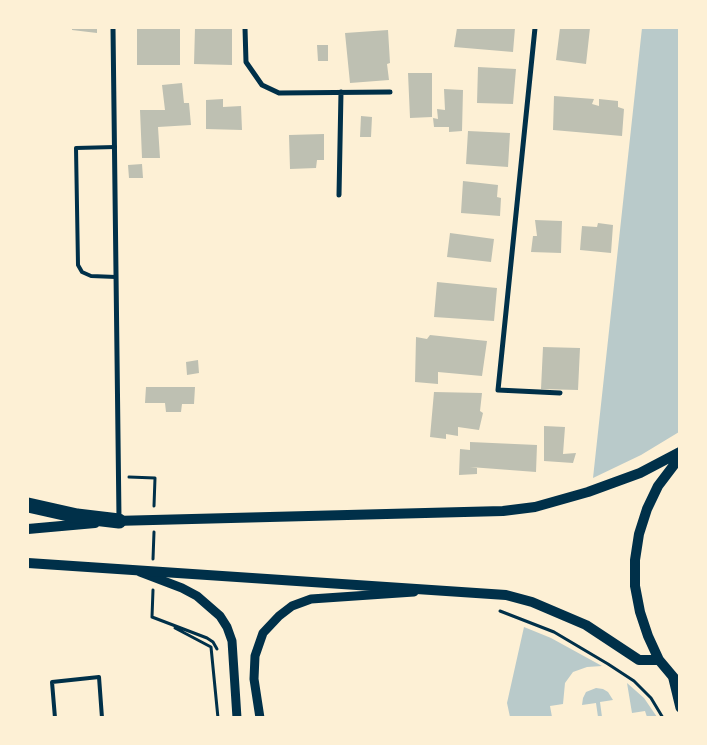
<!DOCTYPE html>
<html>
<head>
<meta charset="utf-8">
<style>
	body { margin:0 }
	#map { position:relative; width:707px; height:745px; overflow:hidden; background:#fdf0d5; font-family:Ubuntu,sans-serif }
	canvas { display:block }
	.frame { position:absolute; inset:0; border:29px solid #fdf0d5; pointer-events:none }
</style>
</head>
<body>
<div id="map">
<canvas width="707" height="745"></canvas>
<div class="frame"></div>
</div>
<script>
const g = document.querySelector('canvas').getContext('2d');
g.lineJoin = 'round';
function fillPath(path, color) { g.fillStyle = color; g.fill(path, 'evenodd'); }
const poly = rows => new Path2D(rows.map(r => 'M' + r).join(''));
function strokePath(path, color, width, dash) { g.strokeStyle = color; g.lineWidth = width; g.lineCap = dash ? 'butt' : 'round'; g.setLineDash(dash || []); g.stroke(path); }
const green = poly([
	[642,28,679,28,679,432,641,455,593,478],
	[524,627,551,638,602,666,587,667,573,672,565,683,563,704,550,706,552,717,510,717,507,703],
	[627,683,644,698,657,717,647,717,645,711,632,713],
	[596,688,603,689,608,692,613,700,600,702,602,717,598,717,596,703,582,705,583,698,586,692]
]);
const building = poly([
	[72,28,97,28,97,33,72,30],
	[137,28,180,29,180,65,137,65],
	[195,28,232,28,232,65,194,64],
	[457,28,515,28,513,52,454,47],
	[560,28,590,28,586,64,556,60],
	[388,30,390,63,387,64,389,80,350,83,345,33],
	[317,45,328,45,328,61,318,61],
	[478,67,516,69,513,104,477,103],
	[408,73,432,73,432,117,410,118],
	[182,83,184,103,189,103,191,125,158,127,160,158,142,158,140,110,165,110,162,85],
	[444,89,463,90,462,131,449,132,449,127,434,127,433,118,438,119,437,109,445,110],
	[554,96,594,99,592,104,599,106,599,99,618,101,618,107,624,109,622,136,553,130],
	[223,99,223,107,241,106,242,130,206,129,206,100],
	[361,116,372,117,371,137,360,137],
	[468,131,510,133,508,167,466,164],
	[324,134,324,160,317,160,316,168,290,169,289,135],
	[142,164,143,178,129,178,128,165],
	[463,181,498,185,497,197,501,198,500,216,461,213],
	[535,220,562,221,561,253,531,252,533,236,537,236],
	[598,223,613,225,611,253,580,250,582,226,597,227],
	[450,233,494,239,491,262,447,257],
	[437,282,497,288,494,321,434,317],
	[430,335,487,341,482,376,438,372,438,384,415,382,416,337,427,339],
	[543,347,580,348,578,390,541,389],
	[198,360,199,373,187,375,186,362],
	[146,387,195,387,194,404,182,404,181,412,166,412,165,403,145,403],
	[434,392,482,393,480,411,483,413,479,430,458,427,458,436,446,434,446,439,430,437],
	[544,426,565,427,563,454,576,453,573,463,544,461],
	[470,442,537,445,536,472,470,467,477,468,477,474,459,475,460,449,470,450]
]);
const path = poly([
	[129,477,155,478,154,506],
	[153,559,154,532],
	[500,611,554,632,608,664,634,681,651,698,663,718],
	[152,617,153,590],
	[152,617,207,638,213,642,217,649],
	[175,628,211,647,218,718]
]);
const service = poly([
	[115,147,76,148,78,265,82,272,91,276,116,277],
	[55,718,52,682,99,677,102,718]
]);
const minor = poly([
	[113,28,119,518],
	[245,28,246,62,262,85,279,93,390,92],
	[535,28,498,390,560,393],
	[339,195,341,92]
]);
const tertiary = poly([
	[140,572,182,588,197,596,220,616,227,627,232,641,237,718],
	[673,679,680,708],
	[260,718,254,679,255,656,263,633,279,616,292,606,311,599,414,592]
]);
const secondary = poly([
	[680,457,658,486,647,509,639,534,635,560,635,586,640,612,648,636,659,660,680,685],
	[114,521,503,511,535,507,588,492,640,473,680,452],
	[28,529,95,523],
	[28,563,506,595,532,602,586,625,639,660,659,660]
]);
const motorway = poly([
	[28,505,77,516,119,521]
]);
fillPath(green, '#b9caca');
fillPath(building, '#bec0b2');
strokePath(path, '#003049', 3);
strokePath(service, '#003049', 4);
strokePath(minor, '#003049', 5);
strokePath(tertiary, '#003049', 9);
strokePath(secondary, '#003049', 10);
strokePath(motorway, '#003049', 15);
</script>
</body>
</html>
